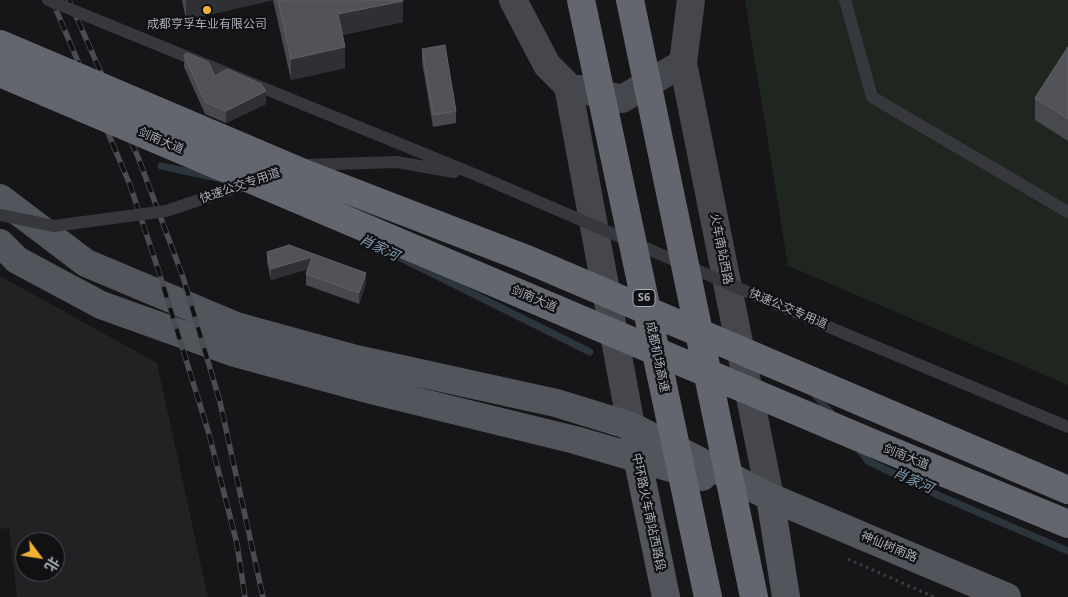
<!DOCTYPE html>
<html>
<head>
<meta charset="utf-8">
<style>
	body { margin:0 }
	#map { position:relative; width:1068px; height:597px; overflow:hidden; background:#161618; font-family:"Open Sans","Noto Sans SC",sans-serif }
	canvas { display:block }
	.north { position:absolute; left:15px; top:532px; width:50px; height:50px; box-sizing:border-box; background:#111113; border:1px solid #4d4f55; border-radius:50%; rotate:121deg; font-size:14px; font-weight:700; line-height:20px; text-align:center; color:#a8adb8 }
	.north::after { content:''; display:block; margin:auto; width:18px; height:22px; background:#f2b134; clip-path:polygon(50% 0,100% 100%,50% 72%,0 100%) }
</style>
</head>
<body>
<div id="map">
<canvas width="1068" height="597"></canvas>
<div class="north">北</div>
</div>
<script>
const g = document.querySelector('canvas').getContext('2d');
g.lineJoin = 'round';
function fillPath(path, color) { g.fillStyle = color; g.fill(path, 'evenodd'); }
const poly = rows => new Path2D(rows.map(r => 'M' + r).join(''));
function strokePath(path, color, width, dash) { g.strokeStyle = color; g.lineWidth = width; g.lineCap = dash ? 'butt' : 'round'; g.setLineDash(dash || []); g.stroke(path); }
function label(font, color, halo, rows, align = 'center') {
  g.font = font + ' "Open Sans","Noto Sans SC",sans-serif'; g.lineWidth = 4.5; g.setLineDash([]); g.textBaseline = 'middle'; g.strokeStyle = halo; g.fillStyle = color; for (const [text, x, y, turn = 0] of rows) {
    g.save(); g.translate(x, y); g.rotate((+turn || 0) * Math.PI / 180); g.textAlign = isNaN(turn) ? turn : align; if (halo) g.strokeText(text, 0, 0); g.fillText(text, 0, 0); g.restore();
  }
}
const built = poly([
	[0,276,157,363,208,597,17,597,9,528,0,529],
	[25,542,55,542,55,572,25,572]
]);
const green = poly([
	[745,0,1068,0,1068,385,788,266]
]);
const stream = poly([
	[161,166,217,178],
	[391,253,590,352],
	[815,395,834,416],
	[857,447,868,461,940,496,1068,551]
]);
const path = poly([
	[848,559,934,597]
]);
const lane = poly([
	[845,0,872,97,1068,212]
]);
const secondary = poly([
	[513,0,547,65,568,86,631,426],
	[691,0,683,63,770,497],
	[579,89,622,99,683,63]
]);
const primary = poly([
	[0,198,86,263,236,326,356,359,556,403,631,426,770,497,1007,597],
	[0,243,17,260,101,305,235,353,371,390,575,440,702,477],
	[634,442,666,597],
	[770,497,786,597]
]);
const rail = poly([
	[52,0,130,185,158,269,209,434,237,544,245,597],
	[69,0,138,157,183,277,220,402,263,597]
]);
const laneBridge = poly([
	[48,0,481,177,843,333,1068,427],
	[303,165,397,162,454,172],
	[0,215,54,226,166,211,250,183]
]);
const highwayBridge = poly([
	[581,0,708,597],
	[630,0,754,597],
	[0,44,301,172,524,258,1068,490],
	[0,73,872,443,1068,524]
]);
const wall = poly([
	[182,0,403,0,403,22,342,35,345,68,291,80,273,0,186,20],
	[1068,47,1068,141,1035,120,1035,98],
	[422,49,456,111,456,123,433,127,422,62],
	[184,55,215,76,266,104,226,123,205,114,184,67],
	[267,252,366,283,359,304,306,285,306,274,308,269,271,280,267,263]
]);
const shadedWall = poly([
	[186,0,273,0,186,20],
	[403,1,403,22,338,36,338,14],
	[345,47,345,68,291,80,291,59],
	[266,91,266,104,226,123,226,111],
	[312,257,312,268,271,280,271,269],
	[366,273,366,283,359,304,359,293]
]);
const building = poly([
	[278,0,403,0,403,1,338,14,345,47,291,59,278,0],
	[445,45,456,111,433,115,422,49,445,45],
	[1068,47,1068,119,1035,98,1068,47],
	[187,53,208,62,215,76,227,69,261,84,266,91,226,111,205,102,184,55,187,53],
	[289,245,366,273,359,293,306,274,312,257,271,269,267,252,289,245]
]);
const markers = [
	[207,10,5,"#f2b134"]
];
const shields = [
	[644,298,22]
];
const shieldNames = [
	["S6",644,298]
];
const poiNames = [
	["成都亨孚车业有限公司",207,25]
];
const streetNames = [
	["剑南大道",161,141,23],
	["快速公交专用道",240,186,-19],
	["火车南站西路",721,249,79],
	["剑南大道",534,299,23],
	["快速公交专用道",788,309,23],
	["成都机场高速",657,357,78],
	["剑南大道",906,457,22],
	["中环路火车南站西路段",648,512,78],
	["神仙树南路",889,547,23]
];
const waterNames = [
	["肖家河",379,248,26],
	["肖家河",913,481,24]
];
fillPath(built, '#222225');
fillPath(green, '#1e261f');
strokePath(stream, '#2c353c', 7);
strokePath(path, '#3d3f44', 3, [2.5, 4]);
strokePath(lane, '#37383d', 12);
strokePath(secondary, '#45474d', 28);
strokePath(primary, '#53555c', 28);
strokePath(rail, '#4a4c52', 5.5);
strokePath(rail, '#111113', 4, [11]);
strokePath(laneBridge, '#37383d', 12);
strokePath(highwayBridge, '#63666e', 28);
fillPath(wall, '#47494d');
fillPath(shadedWall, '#2f3033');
fillPath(building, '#525359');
strokePath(building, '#5f6168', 1);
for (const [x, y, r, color] of markers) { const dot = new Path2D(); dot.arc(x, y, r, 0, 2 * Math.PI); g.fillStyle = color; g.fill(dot); strokePath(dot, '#111113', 2); }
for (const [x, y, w] of shields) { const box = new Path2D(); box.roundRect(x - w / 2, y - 8.5, w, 17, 4); g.fillStyle = '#111113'; g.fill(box); strokePath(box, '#a8adb8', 1); }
label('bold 11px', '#a8adb8', null, shieldNames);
label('12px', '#a8adb8', '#111113', poiNames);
label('12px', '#a8adb8', '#111113', streetNames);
label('italic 14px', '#7f9bb3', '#111113', waterNames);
</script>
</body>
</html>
